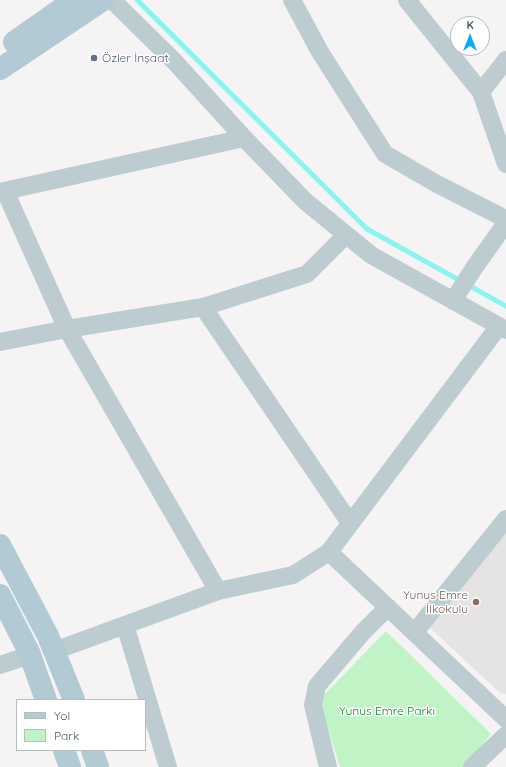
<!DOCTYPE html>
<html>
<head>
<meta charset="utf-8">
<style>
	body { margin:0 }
	#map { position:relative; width:506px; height:767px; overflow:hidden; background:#f5f3f3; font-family:Quicksand,sans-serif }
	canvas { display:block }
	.legend { position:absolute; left:16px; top:699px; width:130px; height:52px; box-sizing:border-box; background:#fff; border:1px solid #b6bec0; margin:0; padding:5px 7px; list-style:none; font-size:12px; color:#485c62 }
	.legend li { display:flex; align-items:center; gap:8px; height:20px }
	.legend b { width:20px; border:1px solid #b6bec0 }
	.north { position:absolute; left:450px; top:16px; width:40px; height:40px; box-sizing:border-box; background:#fff; border:1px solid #b6bec0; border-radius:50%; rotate:0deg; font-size:11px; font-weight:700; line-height:16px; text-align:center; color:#485c62 }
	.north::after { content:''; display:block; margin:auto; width:14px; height:18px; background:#0ca9f5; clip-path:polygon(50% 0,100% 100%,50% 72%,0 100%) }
</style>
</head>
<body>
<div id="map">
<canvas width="506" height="767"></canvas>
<ul class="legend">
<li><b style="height:5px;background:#b1cad3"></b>Yol</li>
<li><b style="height:11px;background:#c0f4c7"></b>Park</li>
</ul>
<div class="north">K</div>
</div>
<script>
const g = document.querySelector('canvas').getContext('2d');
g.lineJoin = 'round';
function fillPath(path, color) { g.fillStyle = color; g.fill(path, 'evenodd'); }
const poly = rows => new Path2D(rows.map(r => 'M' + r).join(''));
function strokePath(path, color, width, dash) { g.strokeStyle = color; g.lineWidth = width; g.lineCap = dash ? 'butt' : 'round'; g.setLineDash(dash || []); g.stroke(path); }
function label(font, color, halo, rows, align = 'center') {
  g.font = font + ' Quicksand,sans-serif'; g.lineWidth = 3; g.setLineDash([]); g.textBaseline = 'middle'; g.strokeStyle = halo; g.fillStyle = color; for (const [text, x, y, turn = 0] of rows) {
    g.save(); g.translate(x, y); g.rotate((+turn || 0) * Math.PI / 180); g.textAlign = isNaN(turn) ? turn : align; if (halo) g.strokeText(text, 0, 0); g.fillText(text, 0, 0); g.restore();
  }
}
const education = poly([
	[506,533,506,694,500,693,427,625]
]);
const green = poly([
	[386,631,491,734,465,767,340,767,319,700]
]);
const stream = poly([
	[137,0,367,229,506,306]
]);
const minor = poly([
	[112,0,174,61,244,138,305,201,371,255,506,330],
	[292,0,320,52,385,154,437,184,506,219],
	[407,0,481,92,506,164],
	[481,92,506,60],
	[5,191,67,329,218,591],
	[0,192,244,138],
	[453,301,474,268,506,223],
	[203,307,350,523],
	[0,342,67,329,203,307,307,274,346,235],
	[329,552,506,719],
	[125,625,168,767],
	[415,632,506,519],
	[54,651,218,591,293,575,329,552,499,326],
	[0,665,30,655],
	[328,767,313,705,317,686,363,632,388,607],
	[472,767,506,735]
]);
const major = poly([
	[14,42,74,0],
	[0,69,103,0],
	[0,545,48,636,74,700],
	[0,595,29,652,46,700],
	[64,750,70,767],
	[92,750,98,767]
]);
const markers = [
	[94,58,4,"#5c6f8a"],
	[476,602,4,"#8d6e63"]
];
const serviceNames = [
	["Özler İnşaat",102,58]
];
const educationNames = [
	["Yunus Emre",468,595],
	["İlkokulu",468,609]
];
const parkNames = [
	["Yunus Emre Parkı",387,711]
];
fillPath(education, '#e6e3e5');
fillPath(green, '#c0f4c7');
strokePath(stream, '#8af4f1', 5);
strokePath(minor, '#bdccd0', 18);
strokePath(major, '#b1cad3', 22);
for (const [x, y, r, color] of markers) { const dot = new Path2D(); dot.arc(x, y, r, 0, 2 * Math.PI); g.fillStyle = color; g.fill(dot); strokePath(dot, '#fff', 1.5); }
label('12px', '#4e5e75', '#fff', serviceNames, 'left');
label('12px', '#785e54', '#fff', educationNames, 'right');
label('12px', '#10862f', '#fff', parkNames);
</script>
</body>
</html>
